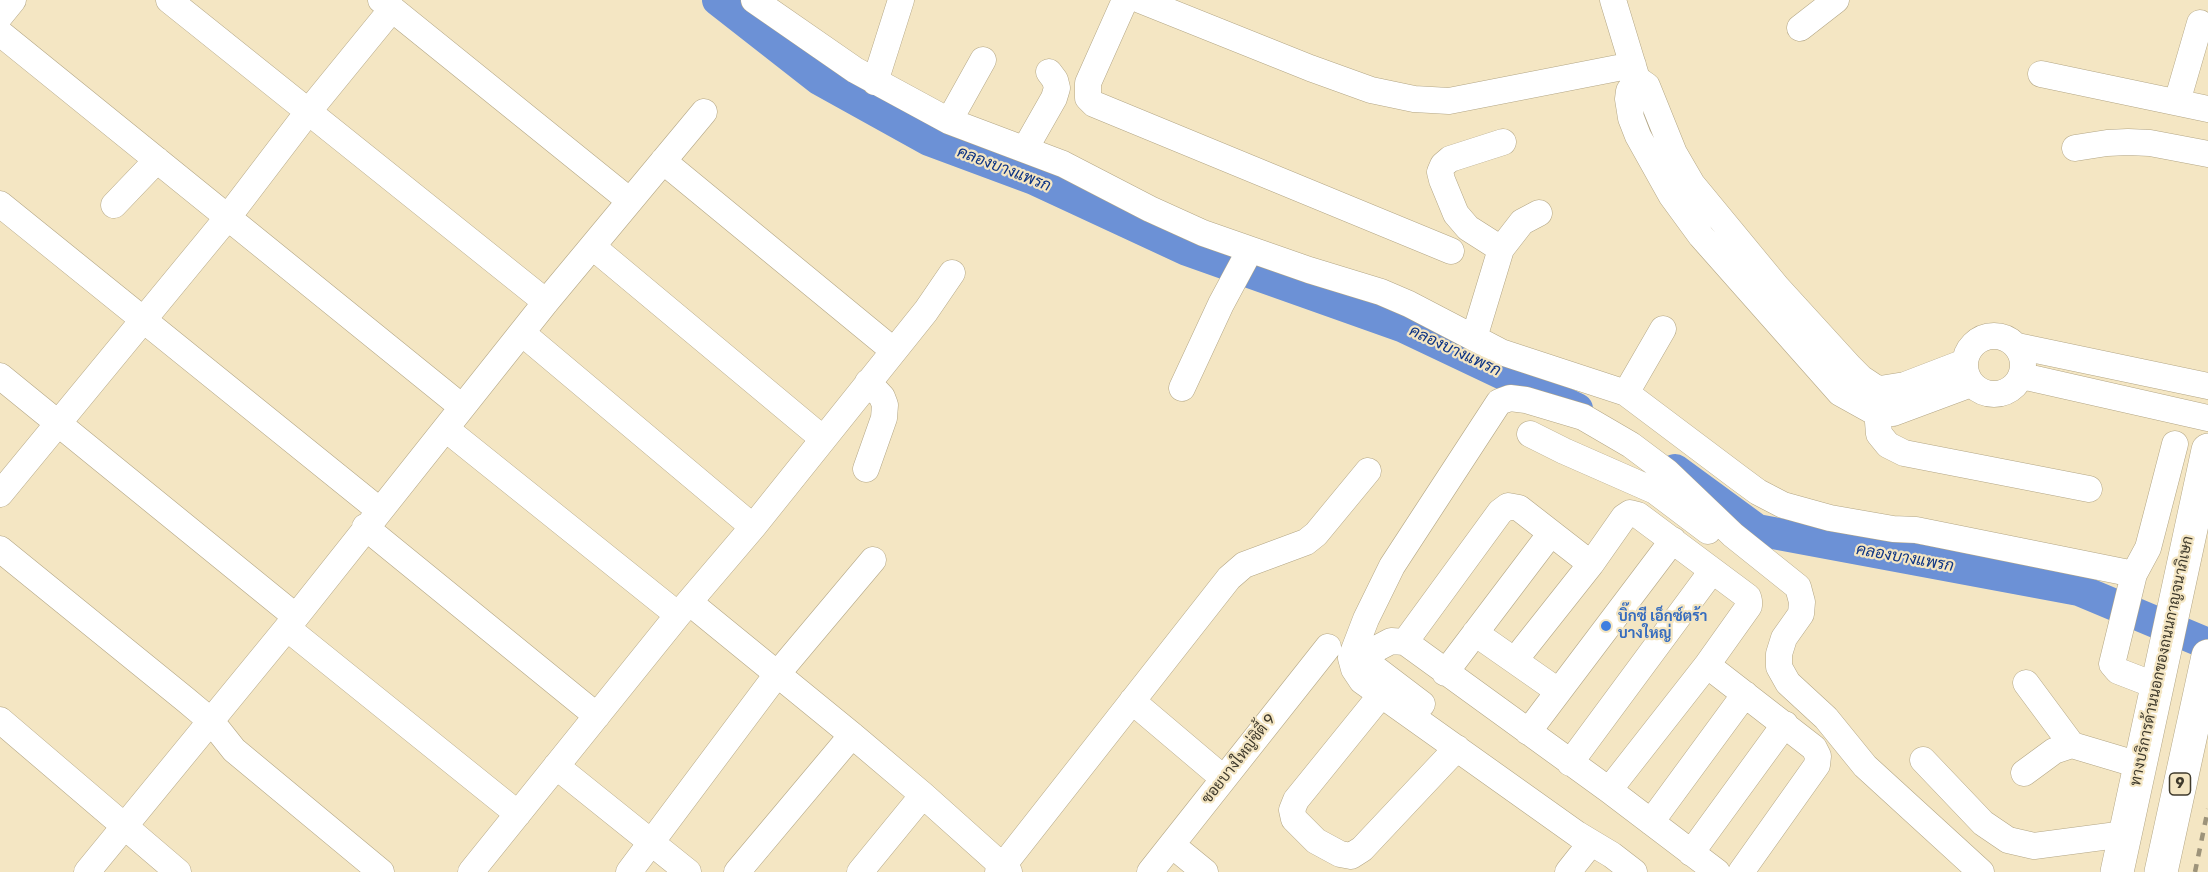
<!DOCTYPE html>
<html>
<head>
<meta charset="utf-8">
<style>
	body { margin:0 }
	canvas { display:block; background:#f4e6c3 }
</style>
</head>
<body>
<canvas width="2208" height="872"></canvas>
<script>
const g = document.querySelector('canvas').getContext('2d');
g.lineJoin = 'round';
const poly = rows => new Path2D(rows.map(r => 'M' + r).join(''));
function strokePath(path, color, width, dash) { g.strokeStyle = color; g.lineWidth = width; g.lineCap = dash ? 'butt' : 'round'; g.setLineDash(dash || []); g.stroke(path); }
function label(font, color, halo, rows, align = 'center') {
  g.font = font + ' Rubik,Sarabun,sans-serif'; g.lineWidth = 4.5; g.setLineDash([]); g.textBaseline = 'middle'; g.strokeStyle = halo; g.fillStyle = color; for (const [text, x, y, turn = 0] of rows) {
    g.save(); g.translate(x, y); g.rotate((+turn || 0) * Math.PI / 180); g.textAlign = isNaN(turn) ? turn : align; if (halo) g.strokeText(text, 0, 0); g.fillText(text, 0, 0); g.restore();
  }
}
const river = poly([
	[718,0,819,79,929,140,1034,179,1187,250,1404,327,1577,409],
	[1675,470,1757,530,2079,590,2208,644]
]);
const minor = poly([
	[169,0,546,302],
	[381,0,630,201],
	[754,0,855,70,949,121,1063,164,1150,209,1203,233,1309,270,1381,292,1409,304,1501,352,1626,393,1739,478,1758,492,1783,505,1830,518,1893,529,1916,530,2134,574],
	[1125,0,1088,83,1088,98,1094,104,1451,251],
	[1140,0,1310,68,1371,90,1414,99,1449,101,1633,65],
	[1613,0,1637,79,1647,86,1674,153,1692,184,1777,287,1850,367,1861,378,1876,388,1880,389,1905,385,1965,362],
	[0,16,13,0],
	[1800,28,1836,0],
	[0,33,462,407],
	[2041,74,2208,109],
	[1637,79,1629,91,1628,99,1631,118,1638,136,1671,195,1701,236,1840,393,1876,413,1893,413,1971,384],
	[875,82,901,0],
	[2177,102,2200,23],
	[949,121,983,60],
	[2075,148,2107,143,2128,142,2150,143,2208,154],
	[1025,149,1054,98,1057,88,1055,80,1049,72],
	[663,161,894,351],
	[0,204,379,510],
	[114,205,157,160],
	[593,247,822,438],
	[1501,249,1468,228,1456,214,1442,180,1440,172,1443,165,1450,159,1503,142],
	[522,333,753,527],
	'1965 365a29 29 0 1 1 58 0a29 29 0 1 1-58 0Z',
	[1474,338,1501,249,1522,222,1539,213],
	[2017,346,2208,386],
	[0,376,295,616],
	[2022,376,2208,418],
	[1182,388,1221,304,1250,250],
	[1626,393,1663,329],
	[1876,397,1879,434,1888,445,1904,453,2089,489],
	[446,429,678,615],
	[1530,434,1564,451,1655,491,1708,531],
	[866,469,884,418,885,405,882,397,868,382],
	[0,494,228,217,308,112,392,9],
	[365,527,597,716],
	[0,549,186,700,211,721,234,750,381,872],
	[689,602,852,735,923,795,1009,872],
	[287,628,518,814],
	[1475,633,1558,691],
	[1405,642,1500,512,1508,506,1519,508,1591,564,1624,517,1630,513,1638,515,1748,597,1749,601,1749,606,1707,665,1609,790],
	[1515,660,1591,564],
	[1707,665,1814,748,1818,756,1817,765,1741,872],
	[1445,673,1551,533],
	[2026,683,2072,745,2139,765],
	[2157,686,2118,671,2112,664,2134,574,2148,548,2175,444],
	[1381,695,1296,800,1292,810,1294,819,1316,841,1340,854,1351,856,1362,849,1457,748],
	[1132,701,1223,778],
	[1422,704,1372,666,1370,658,1372,651,1391,641,1405,642,1609,790,1717,872],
	[0,720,178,872],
	[1528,732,1673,540],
	[1923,760,1983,823,2008,840,2034,846,2125,834],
	[1570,763,1712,571],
	[556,766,688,872],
	[2024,773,2054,751,2072,745],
	[1651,822,1745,694],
	[1172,845,1205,872],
	[1691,853,1785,724],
	[87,872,287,628,546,302,704,112],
	[471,872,678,615,753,527,926,311,952,273],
	[629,872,778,673,873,560],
	[737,872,852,735],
	[860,872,923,795],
	[998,872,1229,578,1244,565,1306,542,1316,534,1368,471],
	[1150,872,1328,647],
	[1568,872,1591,843],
	[1634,872,1612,855,1577,834,1362,681,1354,669,1351,658,1366,619,1392,566,1499,402,1510,398,1526,400,1583,417,1631,445,1667,472,1733,535,1798,587,1802,602,1801,614,1784,638,1779,654,1779,667,1788,683,1826,718,1865,766,1981,872]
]);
const major = poly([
	[2117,872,2208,450]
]);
const highway = poly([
	[2161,872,2208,656]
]);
const rail = poly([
	[2195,872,2208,809]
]);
const markers = [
	[1606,626,6,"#3f7fe0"]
];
const shields = [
	[2180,784,21]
];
const shieldNames = [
	["9",2180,784]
];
const shopNames = [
	["บิ๊กซี เอ็กซ์ตร้า",1618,617],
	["บางใหญ่",1618,634]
];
const streetNames = [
	["ทางบริการด้านนอกของถนนกาญจนาภิเษก",2162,661,-78],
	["ซอยบางใหญ่ซิตี้ 9",1239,759,-52]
];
const waterNames = [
	["คลองบางแพรก",1004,169,21],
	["คลองบางแพรก",1455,351,25],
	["คลองบางแพรก",1905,558,10]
];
strokePath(river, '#6c91d6', 32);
strokePath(minor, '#b3a685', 27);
strokePath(major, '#b3a685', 34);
strokePath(highway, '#b3a685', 34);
strokePath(minor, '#fff', 26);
strokePath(major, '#fff', 33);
strokePath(highway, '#fff', 33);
strokePath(rail, '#9d937a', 4.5, [8, 8]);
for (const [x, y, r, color] of markers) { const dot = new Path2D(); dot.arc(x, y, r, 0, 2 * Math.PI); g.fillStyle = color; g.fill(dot); strokePath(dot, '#f4e6c3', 2); }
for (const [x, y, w] of shields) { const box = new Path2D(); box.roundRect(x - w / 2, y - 11, w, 22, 4.5); g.fillStyle = '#f4e6c3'; g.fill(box); strokePath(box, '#3f3a2c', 1.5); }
label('bold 14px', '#3f3a2c', null, shieldNames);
label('bold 15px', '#366cbe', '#f4e6c3', shopNames, 'left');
label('15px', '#3f3a2c', '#f4e6c3', streetNames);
label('italic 16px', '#0d3484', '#f4e6c3', waterNames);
</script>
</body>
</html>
